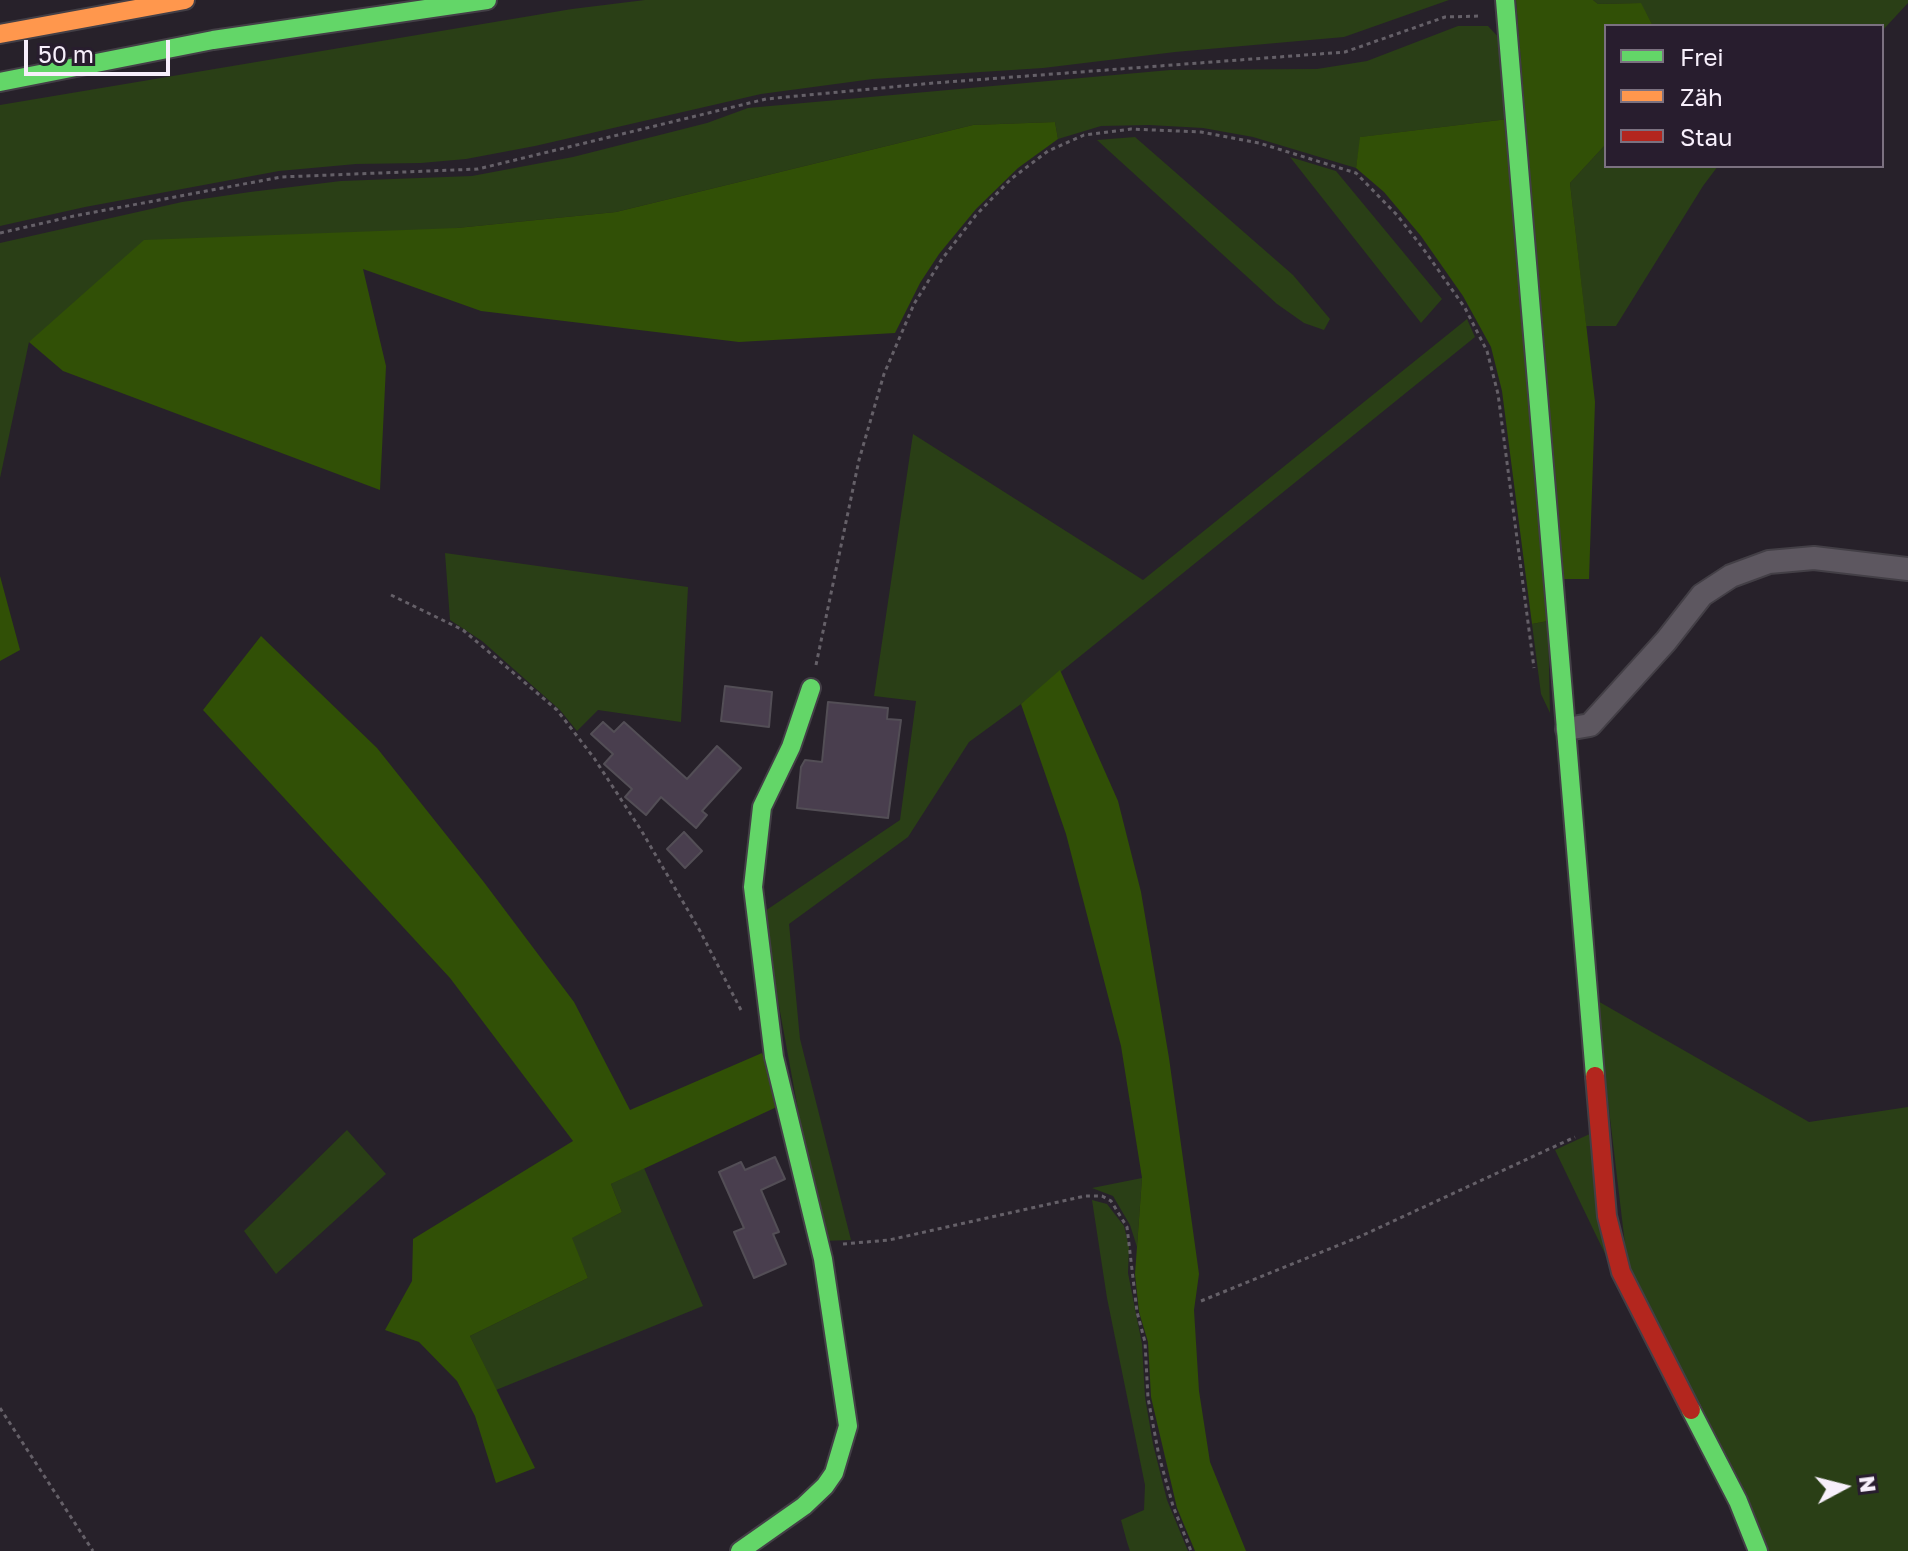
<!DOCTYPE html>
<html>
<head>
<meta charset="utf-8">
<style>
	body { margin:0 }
	#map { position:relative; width:1908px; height:1551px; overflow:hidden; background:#27212a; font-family:"Golos Text",sans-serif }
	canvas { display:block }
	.legend { position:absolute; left:1604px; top:24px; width:280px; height:144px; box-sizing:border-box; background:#281d2e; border:2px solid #7b7180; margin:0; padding:10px 14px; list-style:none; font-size:24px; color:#f7effb }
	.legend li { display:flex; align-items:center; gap:16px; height:40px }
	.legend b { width:40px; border:2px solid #7b7180 }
	.north { position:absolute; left:1804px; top:1447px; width:80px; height:80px; -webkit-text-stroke:6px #281d2e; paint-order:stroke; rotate:83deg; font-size:22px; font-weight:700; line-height:32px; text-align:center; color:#f7effb }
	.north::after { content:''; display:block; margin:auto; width:28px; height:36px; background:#f7effb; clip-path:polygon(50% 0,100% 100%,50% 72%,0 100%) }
	.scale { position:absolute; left:24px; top:40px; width:146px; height:36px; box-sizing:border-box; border:4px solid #f7effb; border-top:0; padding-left:10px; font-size:24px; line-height:28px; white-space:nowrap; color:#f7effb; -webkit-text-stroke:6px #281d2e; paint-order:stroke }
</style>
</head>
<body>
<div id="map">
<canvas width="1908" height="1551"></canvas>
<ul class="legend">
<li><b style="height:10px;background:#63d668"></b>Frei</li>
<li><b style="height:10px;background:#ff974d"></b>Zäh</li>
<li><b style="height:10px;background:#b3261e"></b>Stau</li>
</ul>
<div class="north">N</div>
<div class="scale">50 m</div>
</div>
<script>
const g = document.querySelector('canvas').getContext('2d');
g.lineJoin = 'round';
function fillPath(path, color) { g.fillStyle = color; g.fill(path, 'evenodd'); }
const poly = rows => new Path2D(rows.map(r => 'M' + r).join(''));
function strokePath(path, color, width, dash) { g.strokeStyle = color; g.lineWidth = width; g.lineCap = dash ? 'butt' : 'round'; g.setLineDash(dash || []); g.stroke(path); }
const green = poly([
	[645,0,1449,0,1344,37,1175,52,1043,68,873,79,761,94,535,146,466,159,421,163,356,164,279,171,85,207,0,226,0,105,572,9],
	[1593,0,1908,0,1908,3,1882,31,1882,26,1653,26,1640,3,1598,4],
	[1458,26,1488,26,1502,41,1508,119,1361,137,1356,168,1253,137,1203,128,1149,125,1101,126,1058,139,1055,122,973,125,616,212,457,228,29,342,0,478,0,243,182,202,250,192,341,181,472,176,573,157,707,123,748,108,1170,70,1317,69,1367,61],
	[1135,137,1293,275,1330,319,1324,330,1304,323,1277,304,1097,140],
	[1606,144,1606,166,1718,166,1703,186,1616,326,1586,326,1570,183],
	[1290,157,1336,171,1442,299,1421,323],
	[1467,319,1475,337,1021,704,969,742,908,837,789,924,800,1039,851,1240,822,1241,762,913,900,820,916,701,874,696,913,434,1143,580],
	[445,553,688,587,681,722,598,710,577,731,560,710,482,641,450,620],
	[1548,621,1550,713,1541,694,1532,624],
	[1596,1000,1809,1122,1908,1107,1908,1551,1763,1551,1629,1278],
	[347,1130,386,1174,276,1274,244,1231],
	[1594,1132,1621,1287,1555,1150],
	[644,1168,703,1306,496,1390,470,1336,588,1278,571,1238,622,1212,611,1184],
	[1142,1178,1137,1247,1130,1225,1113,1196,1092,1188],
	[1092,1200,1107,1204,1124,1226,1129,1247,1128,1273,1142,1344,1145,1397,1153,1444,1167,1500,1188,1551,1130,1551,1127,1542,1121,1520,1144,1510,1145,1485,1107,1298]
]);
const forest = poly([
	[1516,0,1593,0,1598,4,1641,3,1653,26,1606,26,1606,144,1570,183,1595,402,1589,579,1562,579],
	[1508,119,1548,621,1532,624,1502,391,1491,347,1463,296,1421,236,1384,192,1356,168,1360,137],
	[1055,122,1058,139,1018,168,976,209,939,254,920,283,895,333,739,342,481,311,363,269,386,366,380,490,63,371,29,342,144,240,457,228,616,212,973,125],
	[0,576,20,650,0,661],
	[261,636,377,748,483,881,574,1002,630,1110,762,1053,781,1105,611,1184,622,1212,572,1238,588,1278,470,1336,535,1468,496,1483,475,1416,457,1381,419,1342,385,1330,412,1281,413,1239,573,1141,450,978,203,710],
	[1060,670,1118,801,1141,892,1169,1058,1199,1274,1194,1310,1199,1391,1210,1462,1246,1551,1195,1551,1177,1508,1151,1397,1148,1342,1139,1312,1135,1274,1142,1178,1121,1046,1066,834,1021,704]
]);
const building = poly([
	[725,686,772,692,769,727,721,721,725,686],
	[828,702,888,708,887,719,901,720,888,818,797,808,801,767,805,760,822,762,828,702],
	[603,722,614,732,624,722,687,779,717,746,741,768,702,811,707,815,696,828,661,797,646,815,625,797,632,789,604,764,613,754,591,734,603,722],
	[684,832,702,851,685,868,667,849,684,832],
	[775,1157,785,1179,761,1190,779,1232,773,1234,786,1264,754,1278,734,1232,744,1228,719,1172,741,1162,745,1170,775,1157]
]);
const path = poly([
	[0,233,74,216,281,177,478,169,766,99,934,83,1345,52,1445,17,1482,16],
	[391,595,463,630,557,710,594,758,641,830,700,931,742,1012],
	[816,665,859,460,884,374,914,304,942,259,976,215,1011,179,1048,151,1084,135,1131,129,1201,132,1259,143,1356,173,1397,215,1422,247,1465,308,1487,351,1498,394,1534,668],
	[843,1244,889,1240,1085,1196,1102,1196,1111,1201,1127,1227,1137,1312,1145,1342,1148,1398,1159,1456,1173,1506,1191,1551],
	[1201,1301,1359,1237,1575,1137],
	[0,1408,93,1551]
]);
const street = poly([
	[1567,729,1590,725,1666,641,1702,595,1731,576,1769,562,1814,558,1908,569]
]);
const fast = poly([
	[1505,0,1595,1076],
	[0,82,213,40,487,0],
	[1691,1410,1738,1501,1758,1551],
	[740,1551,804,1506,825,1486,834,1473,848,1426,823,1259,774,1057,753,887,762,807,791,747,811,688]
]);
const slow = poly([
	[0,34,185,0]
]);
const jam = poly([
	[1595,1076,1607,1216,1621,1272,1691,1410]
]);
fillPath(green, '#2a3f16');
fillPath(forest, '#315006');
fillPath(building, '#493e4e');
strokePath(building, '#534e56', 2);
strokePath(street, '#433f46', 26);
strokePath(fast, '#433f46', 22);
strokePath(slow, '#433f46', 22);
strokePath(jam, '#433f46', 22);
strokePath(path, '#656068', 3, [4, 4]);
strokePath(street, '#5d5760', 22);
strokePath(fast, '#63d668', 18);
strokePath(slow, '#ff974d', 18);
strokePath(jam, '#b3261e', 18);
</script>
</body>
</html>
